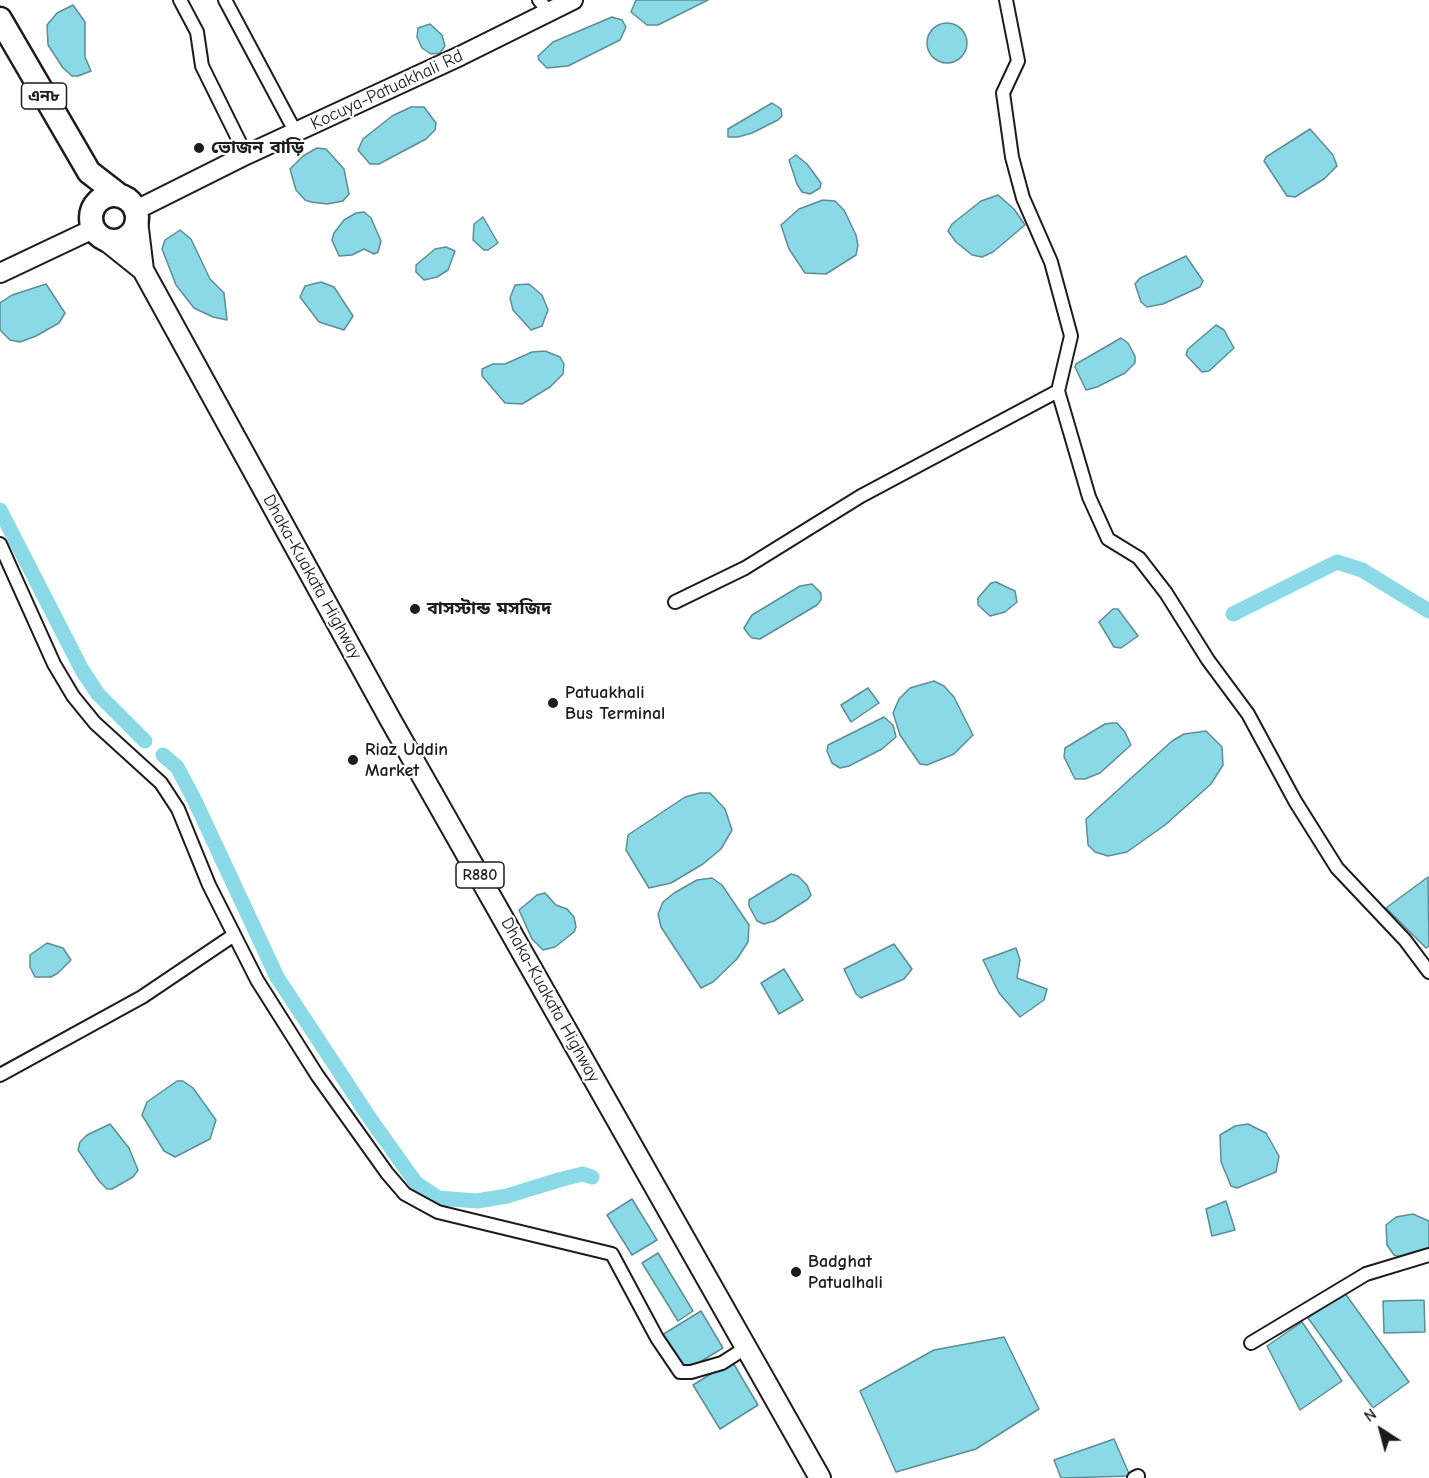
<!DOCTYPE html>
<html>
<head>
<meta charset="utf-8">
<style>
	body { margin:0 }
	#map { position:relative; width:1429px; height:1478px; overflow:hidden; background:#fff; font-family:"Comic Neue",sans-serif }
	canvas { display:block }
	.north { position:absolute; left:1351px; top:1400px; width:60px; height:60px; -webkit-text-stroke:4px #fff; paint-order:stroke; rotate:324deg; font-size:16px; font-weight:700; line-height:24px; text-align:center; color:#1c1c1c }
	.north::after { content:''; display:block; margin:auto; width:21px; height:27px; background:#1c1c1c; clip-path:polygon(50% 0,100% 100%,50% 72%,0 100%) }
</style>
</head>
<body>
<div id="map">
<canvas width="1429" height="1478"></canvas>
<div class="north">N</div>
</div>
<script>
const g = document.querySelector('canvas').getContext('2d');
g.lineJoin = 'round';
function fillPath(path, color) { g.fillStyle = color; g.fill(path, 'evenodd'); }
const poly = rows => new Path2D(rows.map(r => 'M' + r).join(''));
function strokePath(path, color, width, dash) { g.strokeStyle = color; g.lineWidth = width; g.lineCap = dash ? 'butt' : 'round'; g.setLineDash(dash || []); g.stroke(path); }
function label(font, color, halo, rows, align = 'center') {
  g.font = font + ' "Comic Neue","Noto Sans Bengali",sans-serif'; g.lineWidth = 4.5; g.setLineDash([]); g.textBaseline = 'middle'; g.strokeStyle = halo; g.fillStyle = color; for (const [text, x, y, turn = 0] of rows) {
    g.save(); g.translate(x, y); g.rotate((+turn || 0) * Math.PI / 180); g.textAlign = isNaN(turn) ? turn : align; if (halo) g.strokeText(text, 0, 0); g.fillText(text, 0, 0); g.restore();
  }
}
const water = poly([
	[636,0,708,0,658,25,647,25,631,12,636,0],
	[73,5,85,22,85,57,91,71,78,76,72,76,63,68,48,45,47,25,57,13,73,5],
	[612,17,622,20,626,27,620,40,568,66,547,68,539,60,538,56,553,42,612,17],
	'927 43a20 20 0 1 1 40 0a20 20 0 1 1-40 0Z',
	[430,24,442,35,445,46,440,53,431,54,422,48,417,37,418,28,430,24],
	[772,103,781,109,782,116,778,120,752,133,738,137,728,137,728,129,772,103],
	[411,107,424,107,436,123,435,130,426,139,379,164,370,164,358,150,363,139,392,116,411,107],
	[1310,129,1333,155,1337,166,1324,179,1295,197,1287,196,1264,161,1266,157,1310,129],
	[317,148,326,149,344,169,349,194,343,201,327,204,311,202,305,200,296,190,290,169,303,156,317,148],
	[796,155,807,164,821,183,820,188,810,194,802,192,797,184,789,160,796,155],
	[998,195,1014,209,1025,225,993,252,982,257,972,255,956,242,948,231,952,224,981,201,998,195],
	[823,200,835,201,844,210,856,235,858,245,856,255,826,274,805,273,789,249,781,225,799,209,823,200],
	[364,212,371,218,381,241,378,252,374,254,364,249,352,255,339,256,332,240,334,233,344,220,356,213,364,212],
	[483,217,498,243,488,250,484,250,473,240,474,224,483,217],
	[180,230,191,239,210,279,224,293,227,320,213,317,194,308,176,285,162,249,165,240,180,230],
	[446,247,455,251,448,270,437,277,424,280,416,272,416,265,435,249,446,247],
	[1186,256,1203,281,1200,287,1163,304,1147,307,1141,302,1135,284,1140,278,1186,256],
	[321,282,334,287,353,316,344,330,319,322,300,297,305,286,321,282],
	[46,284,65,313,59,323,36,336,20,342,10,340,0,330,0,303,12,295,46,284],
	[529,284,542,295,548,310,542,326,531,330,513,310,510,298,515,285,529,284],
	[1216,325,1224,330,1234,348,1209,371,1202,372,1186,355,1188,349,1216,325],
	[1121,338,1128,343,1135,356,1135,363,1125,373,1097,387,1086,390,1075,367,1076,364,1121,338],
	[545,351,560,357,564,364,563,374,550,387,522,404,505,403,482,376,482,369,493,364,505,364,532,352,545,351],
	[996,582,1015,591,1017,602,1005,612,990,616,978,605,978,598,991,583,996,582],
	[812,584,821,593,821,600,817,605,760,639,752,638,748,634,744,628,752,615,800,586,812,584],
	[1113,609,1118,609,1138,636,1121,648,1114,647,1099,622,1113,609],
	[934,681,944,686,954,697,973,735,954,754,927,765,920,764,900,735,893,713,899,699,910,688,934,681],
	[868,688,879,703,851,722,841,705,868,688],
	[884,717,893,725,896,737,882,749,849,766,840,768,832,763,827,751,828,745,884,717],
	[1112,723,1117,723,1125,732,1131,745,1100,773,1085,779,1075,779,1064,757,1065,748,1105,724,1112,723],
	[1206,731,1222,747,1223,765,1211,784,1165,825,1127,852,1108,856,1095,852,1088,845,1086,819,1172,741,1184,734,1206,731],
	[700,793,710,793,725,809,732,830,721,849,703,864,671,883,649,888,626,850,628,835,685,797,700,793],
	[791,874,798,876,807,885,811,895,808,899,774,921,764,924,757,921,749,906,749,900,791,874],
	[1428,877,1429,946,1426,948,1386,908,1428,877],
	[712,878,722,885,749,925,748,942,737,959,713,982,701,988,661,927,658,914,663,902,674,893,697,880,712,878],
	[545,893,556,905,567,909,574,917,576,927,574,932,555,947,543,950,532,939,519,910,537,895,545,893],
	[47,943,63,948,71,960,58,973,51,977,35,977,30,967,30,955,47,943],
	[894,944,912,969,904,979,861,998,856,994,844,969,894,944],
	[1016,948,1020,960,1017,978,1047,989,1044,1000,1020,1017,999,993,983,960,1016,948],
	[784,969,803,1000,779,1014,761,983,784,969],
	[177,1081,183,1081,193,1088,216,1120,210,1139,175,1157,164,1151,142,1115,147,1102,177,1081],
	[110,1124,129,1148,138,1170,133,1177,112,1189,107,1189,99,1181,78,1150,80,1142,87,1135,110,1124],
	[1248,1124,1266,1133,1279,1156,1276,1172,1237,1188,1231,1186,1221,1162,1220,1135,1235,1126,1248,1124],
	[632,1199,657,1240,632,1255,607,1215,632,1199],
	[1226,1201,1235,1230,1212,1236,1206,1209,1226,1201],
	[1413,1214,1429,1221,1429,1253,1404,1258,1394,1255,1387,1245,1386,1225,1396,1217,1413,1214],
	[658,1253,693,1311,678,1321,642,1263,658,1253],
	[1344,1292,1409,1382,1373,1408,1308,1318,1344,1292],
	[1424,1300,1425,1332,1384,1333,1383,1301,1424,1300],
	[701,1311,723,1348,685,1371,662,1335,701,1311],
	[1302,1322,1342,1381,1300,1410,1267,1346,1302,1322],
	[1004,1337,1039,1409,976,1449,896,1472,860,1391,934,1350,1004,1337],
	[732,1361,758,1405,720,1429,693,1385,732,1361],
	[1114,1439,1130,1476,1061,1478,1054,1460,1114,1439]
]);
const canal = poly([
	[0,510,82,670,98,694,145,741],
	[1233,614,1337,562,1362,570,1429,611],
	[163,755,177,767,194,799,277,977,371,1120,416,1183,438,1198,477,1201,507,1196,562,1179,583,1174,592,1177]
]);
const street = poly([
	[180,0,197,32,202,66,246,155],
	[225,0,296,133],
	[539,0,549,12],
	[1006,0,1018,61,1003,93,1012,157,1023,198,1051,262,1071,336,1058,391],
	[0,544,54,664,73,696,95,723,161,783,178,809,209,885,257,980,317,1075,387,1173,405,1194,438,1212,612,1254,657,1338,680,1372,691,1372,722,1363,747,1347],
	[675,602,745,568,861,496,1058,391,1089,497,1108,539,1139,558,1166,593,1208,660,1248,714,1295,801,1337,868,1405,940,1429,972],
	[0,1075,142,997,234,935],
	[1251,1343,1366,1274,1429,1255],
	[1134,1478,1138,1476]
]);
const secondary = poly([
	[136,210,246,155,460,56,573,0],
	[0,273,93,229]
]);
const primary = poly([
	[137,221,143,270,390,719,820,1478],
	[103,238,143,270]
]);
const highway = poly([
	[0,19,89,172,120,196],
	'91 218a23 23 0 1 1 46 0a23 23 0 1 1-46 0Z'
]);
const markers = [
	[199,148,6,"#1c1c1c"],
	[415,609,6,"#1c1c1c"],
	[553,703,6,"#1c1c1c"],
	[353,760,6,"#1c1c1c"],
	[796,1272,6,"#1c1c1c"]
];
const shields = [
	[44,96,45],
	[480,875,48]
];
const shieldNames = [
	["এন৮",44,96],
	["R880",480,875]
];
const streetNames = [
	["Kocuya-Patuakhali Rd",387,90,-25],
	["Dhaka-Kuakata Highway",312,577,61],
	["Dhaka-Kuakata Highway",550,1000,61]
];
const poiNames = [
	["ভোজন বাড়ি",211,148],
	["বাসস্টান্ড মসজিদ",427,609],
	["Patuakhali",565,693],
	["Bus Terminal",565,714],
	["Riaz Uddin",365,750],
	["Market",365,771],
	["Badghat",808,1262],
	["Patualhali",808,1283]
];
fillPath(water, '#89d9e6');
strokePath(water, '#5d8d95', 1.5);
strokePath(canal, '#89d9e6', 15);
strokePath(street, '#1c1c1c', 16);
strokePath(secondary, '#1c1c1c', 22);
strokePath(primary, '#1c1c1c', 24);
strokePath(highway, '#1c1c1c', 27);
strokePath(street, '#fff', 12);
strokePath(secondary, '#fff', 18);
strokePath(primary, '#fff', 20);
strokePath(highway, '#fff', 22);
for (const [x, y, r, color] of markers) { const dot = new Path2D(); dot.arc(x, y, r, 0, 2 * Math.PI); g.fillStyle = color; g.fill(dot); strokePath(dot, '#fff', 2); }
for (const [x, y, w] of shields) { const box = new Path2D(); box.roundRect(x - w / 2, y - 13, w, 26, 4.5); g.fillStyle = '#fff'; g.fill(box); strokePath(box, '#1c1c1c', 1.5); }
label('bold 16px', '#1c1c1c', null, shieldNames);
label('18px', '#1c1c1c', '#fff', streetNames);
label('bold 18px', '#1c1c1c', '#fff', poiNames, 'left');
</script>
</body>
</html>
